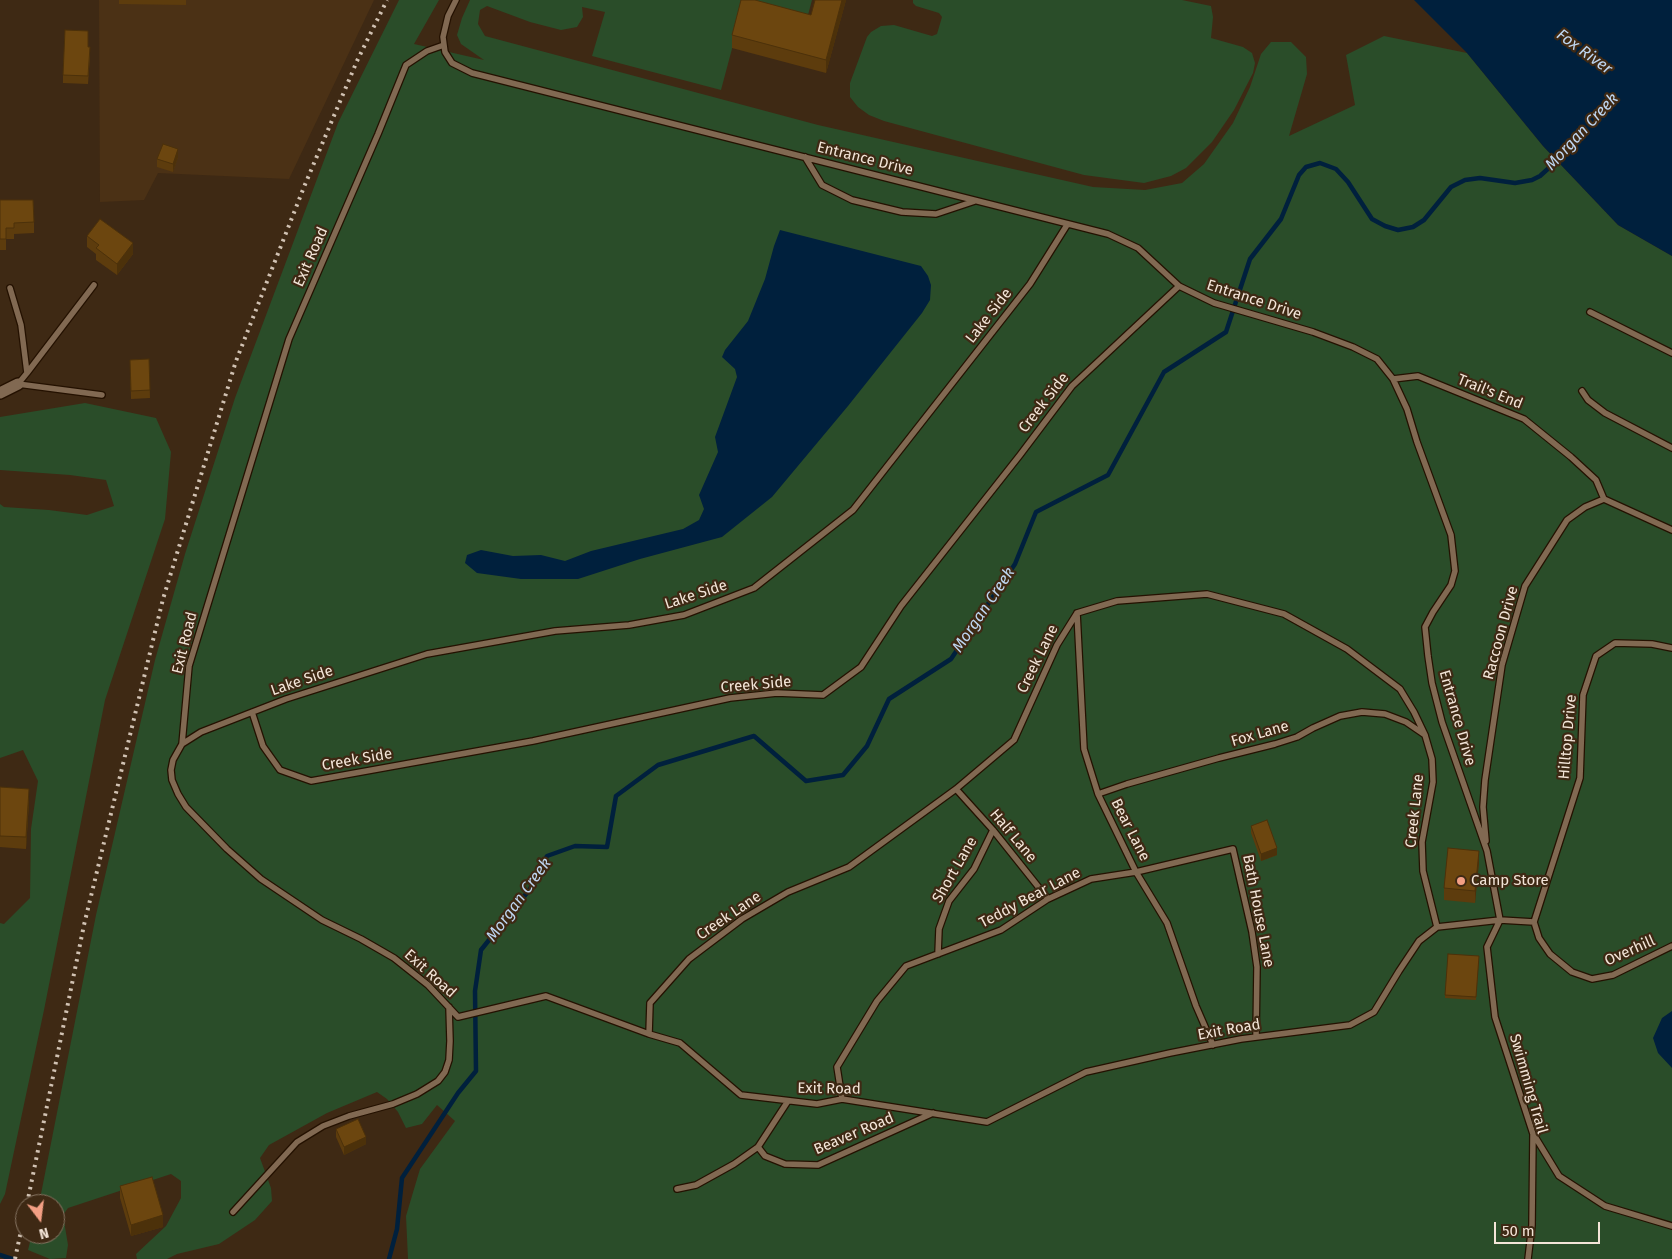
<!DOCTYPE html>
<html>
<head>
<meta charset="utf-8">
<style>
	body { margin:0 }
	#map { position:relative; width:1672px; height:1259px; overflow:hidden; background:#3e2914; font-family:"Fira Sans",sans-serif }
	canvas { display:block }
	.north { position:absolute; left:15px; top:1194px; width:50px; height:50px; box-sizing:border-box; background:#3e2914; border:1px solid #867462; border-radius:50%; rotate:165deg; font-size:14px; font-weight:700; line-height:20px; text-align:center; color:#f3e5d8 }
	.north::after { content:''; display:block; margin:auto; width:18px; height:22px; background:#f39f84; clip-path:polygon(50% 0,100% 100%,50% 72%,0 100%) }
	.scale { position:absolute; left:1494px; top:1222px; width:106px; height:22px; box-sizing:border-box; border:2px solid #f3e5d8; border-top:0; padding-left:6px; font-size:15px; line-height:18px; white-space:nowrap; color:#f3e5d8; -webkit-text-stroke:4px #3e2914; paint-order:stroke }
</style>
</head>
<body>
<div id="map">
<canvas width="1672" height="1259"></canvas>
<div class="north">N</div>
<div class="scale">50 m</div>
</div>
<script>
const g = document.querySelector('canvas').getContext('2d');
g.lineJoin = 'round';
function fillPath(path, color) { g.fillStyle = color; g.fill(path, 'evenodd'); }
const poly = rows => new Path2D(rows.map(r => 'M' + r).join(''));
function strokePath(path, color, width, dash) { g.strokeStyle = color; g.lineWidth = width; g.lineCap = dash ? 'butt' : 'round'; g.setLineDash(dash || []); g.stroke(path); }
function label(font, color, halo, rows, align = 'center') {
  g.font = font + ' "Fira Sans",sans-serif'; g.lineWidth = 4.5; g.setLineDash([]); g.textBaseline = 'middle'; g.strokeStyle = halo; g.fillStyle = color; for (const [text, x, y, turn = 0] of rows) {
    g.save(); g.translate(x, y); g.rotate((+turn || 0) * Math.PI / 180); g.textAlign = isNaN(turn) ? turn : align; if (halo) g.strokeText(text, 0, 0); g.fillText(text, 0, 0); g.restore();
  }
}
const built = poly([
	[99,0,374,0,289,179,158,173,144,200,100,202]
]);
const green = poly([
	[399,0,439,0,414,44,484,60,461,44,457,35,462,18,470,0,745,0,721,90,592,56,605,12,582,7,583,17,577,27,561,30,530,22,487,6,480,10,478,24,485,36,818,125,1093,187,1145,190,1182,183,1204,164,1233,123,1250,87,1261,54,1271,42,1291,42,1306,57,1307,74,1289,136,1355,105,1346,55,1384,36,1467,53,1543,146,1618,225,1672,256,1672,1259,408,1259,406,1216,420,1169,455,1121,437,1105,422,1124,406,1128,398,1112,387,1099,377,1092,327,1113,269,1145,260,1158,271,1188,272,1201,255,1220,219,1244,177,1254,167,1259,137,1259,136,1254,166,1226,181,1198,181,1181,171,1174,68,1208,63,1215,68,1245,66,1258,50,1259,28,1250,32,1234,55,1234,55,1204,39,1204,96,915,155,660,185,554,235,398,338,123],
	[749,0,812,0,808,15],
	[913,0,1182,0,1211,6,1213,17,1211,38,1243,47,1252,53,1255,63,1253,73,1234,110,1212,142,1186,168,1171,176,1144,183,1084,175,884,121,869,115,858,107,850,97,850,83,867,37,871,32,881,26,894,25,932,36,937,34,942,17,939,13,916,6,913,3],
	[85,403,156,418,171,452,165,519,105,700,44,1010,5,1194,0,1204,0,923,4,924,30,898,31,829,38,781,23,750,0,758,0,504,4,507,49,510,87,515,114,506,106,480,70,475,0,470,0,417]
]);
const water = poly([
	[1414,0,1672,0,1672,256,1618,225,1543,146,1467,53],
	[780,230,921,266,928,276,931,285,930,300,922,313,848,406,772,497,722,537,640,559,578,579,521,579,477,573,465,563,467,555,481,550,513,556,541,555,565,561,591,551,683,529,699,520,704,509,699,495,718,452,715,437,737,377,735,369,722,357,725,350,748,321,765,279,774,246],
	[1672,1011,1672,1068,1658,1053,1653,1038,1662,1018]
]);
const stream = poly([
	[0,1255,12,1259],
	[389,1259,397,1229,402,1178,458,1093,476,1071,475,991,481,950,530,889,547,856,575,846,607,847,616,796,658,765,754,736,806,781,843,775,867,746,889,699,951,659,1015,564,1036,512,1108,475,1164,372,1226,332,1250,259,1281,219,1299,175,1306,167,1320,163,1336,169,1348,182,1372,219,1385,226,1398,230,1413,227,1424,220,1451,187,1465,180,1480,178,1515,183,1532,180,1540,176,1561,157]
]);
const lane = poly([
	[456,0,448,16,443,37,445,52,452,63,472,73,1108,234,1138,248,1179,286,1214,303,1313,332,1353,347,1377,359,1393,379,1407,409,1417,442,1451,535,1455,571,1451,585,1433,612,1425,627,1428,656,1432,683,1442,722,1487,851,1500,920],
	[444,45,427,51,406,65,378,134,289,339,189,666,182,744,173,760,171,770,172,780,178,794,186,807,227,849,261,879,322,920,361,939,394,958,428,985,458,1017,546,996,649,1034,680,1043,741,1095,817,1104,842,1099,987,1122,1086,1072,1170,1053,1241,1039,1350,1025,1374,1012,1399,971,1419,941,1437,927,1500,920,1534,922,1580,778,1583,695,1596,656,1615,643,1652,644,1672,648],
	[805,157,822,185,852,200,902,212,936,214,975,201],
	[10,288,21,325,27,373,18,384],
	[1590,312,1672,353],
	[27,373,94,285],
	[1393,379,1418,376,1524,419,1571,457,1596,480,1604,499],
	[18,384,102,395],
	[1582,391,1588,400,1605,413,1672,448],
	[1077,613,1084,749,1098,794,1136,872,1167,923,1196,1006,1213,1045],
	[252,712,263,746,280,770,311,781,533,741,730,698,777,693,823,695,861,667,901,606,1020,455,1072,386,1179,286],
	[182,744,201,732,286,699,427,654,555,631,629,625,684,615,754,588,853,510,1030,284,1067,225],
	[956,789,993,830,1048,899],
	[1098,794,1127,784,1219,758,1275,744,1297,737,1313,728,1340,716,1362,712,1385,714,1406,722,1425,735],
	[1486,841,1483,807,1485,780,1502,665,1525,586,1567,520,1585,507,1604,499,1672,530],
	[1500,920,1487,947,1495,1017,1533,1134,1532,1225,1528,1259],
	[1534,922,1539,938,1550,954,1572,972,1592,979,1613,975,1672,946],
	[938,954,939,929,949,901,974,869,993,830],
	[649,1034,650,1003,689,959,742,919,788,892,849,867,956,789,1014,740,1057,645,1077,613,1117,601,1207,594,1284,614,1347,649,1400,689,1414,712,1425,735,1432,759,1433,782,1422,842,1423,871,1437,927],
	[842,1099,837,1067,877,1001,906,966,1001,930,1048,899,1091,879,1136,872,1233,849,1252,932,1257,967,1256,1037],
	[1534,1135,1559,1176,1605,1206,1672,1226],
	[758,1147,765,1156,785,1164,818,1165,933,1113],
	[677,1189,696,1185,734,1164,758,1147,788,1101],
	[233,1212,297,1142,323,1126,349,1116,393,1104,417,1094,438,1081,445,1072,449,1060,450,1041,449,1007]
]);
const street = poly([
	[0,393,18,384]
]);
const rail = poly([
	[27,1204,84,925,163,599,236,361,304,187,357,61,387,0],
	[15,1259,25,1212]
]);
const wall = poly([
	[119,0,186,0,186,5,119,4],
	[846,0,826,73,732,48,732,35,811,15],
	[88,47,90,55,88,84,63,83,63,75],
	[178,157,173,172,157,167,157,159],
	[0,200,34,222,34,233,14,234,14,239,6,239,6,250,0,250],
	[87,236,133,254,117,275,96,260,96,254,87,247],
	[149,359,150,398,131,399,130,360],
	[0,787,29,801,26,849,0,847],
	[1251,826,1277,855,1261,861,1251,833],
	[1479,862,1475,903,1444,900,1444,888],
	[1479,956,1476,1000,1445,998,1445,995],
	[336,1129,366,1144,344,1155,336,1137],
	[120,1186,163,1227,131,1236,120,1198]
]);
const shadedWall = poly([
	[842,0,846,0,826,73,826,60],
	[178,149,178,157,173,172,173,164],
	[133,243,133,254,117,275,117,264],
	[29,789,29,801,26,849,26,837],
	[1277,848,1277,855,1261,861,1261,854],
	[1479,851,1479,862,1475,903,1475,891],
	[366,1137,366,1144,344,1155,344,1147],
	[163,1215,163,1227,131,1236,131,1225]
]);
const building = poly([
	[741,0,755,0,811,15,815,0,842,0,826,60,732,35,741,0],
	[65,30,88,31,88,47,90,47,88,76,63,75,65,30],
	[163,144,178,149,173,164,157,159,163,144],
	[0,200,33,200,34,222,14,223,14,228,6,228,6,239,0,239,0,200],
	[100,219,133,243,117,264,96,248,99,245,87,236,100,219],
	[149,359,150,390,131,391,130,360,149,359],
	[0,787,29,789,26,837,0,836,0,787],
	[1267,820,1277,848,1261,854,1251,826,1267,820],
	[1448,848,1479,851,1475,891,1444,888,1448,848],
	[1448,954,1479,956,1476,997,1445,995,1448,954],
	[358,1119,366,1137,344,1147,336,1129,358,1119],
	[152,1177,163,1215,131,1225,120,1186,152,1177]
]);
const markers = [
	[1461,881,5,"#f39f84"]
];
const streetNames = [
	["Entrance Drive",865,159,14],
	["Exit Road",311,257,-66],
	["Entrance Drive",1254,300,18],
	["Lake Side",989,316,-52],
	["Trail's End",1490,392,22],
	["Creek Side",1044,403,-52],
	["Lake Side",696,595,-18],
	["Raccoon Drive",1501,633,-75],
	["Exit Road",185,643,-76],
	["Creek Lane",1038,659,-64],
	["Lake Side",302,681,-19],
	["Creek Side",756,685,-5],
	["Entrance Drive",1457,718,74],
	["Fox Lane",1260,734,-16],
	["Hilltop Drive",1568,737,-85],
	["Creek Side",357,760,-10],
	["Creek Lane",1415,811,-84],
	["Bear Lane",1130,830,63],
	["Half Lane",1013,836,50],
	["Short Lane",955,870,-60],
	["Teddy Bear Lane",1030,898,-28],
	["Bath House Lane",1258,911,79],
	["Creek Lane",729,916,-34],
	["Overhill",1630,951,-24],
	["Exit Road",430,974,42],
	["Exit Road",1229,1030,-10],
	["Swimming Trail",1528,1084,74],
	["Exit Road",829,1089,1],
	["Beaver Road",854,1134,-23]
];
const poiNames = [
	["Camp Store",1471,881]
];
const waterNames = [
	["Fox River",1584,52,36],
	["Morgan Creek",1582,132,-47],
	["Morgan Creek",984,610,-56],
	["Morgan Creek",519,900,-54]
];
fillPath(built, '#4b3115');
fillPath(green, '#2a4d29');
fillPath(water, '#00203d');
strokePath(stream, '#00203d', 4.5);
strokePath(lane, '#241100', 8);
strokePath(street, '#241100', 14);
strokePath(lane, '#816952', 5.5);
strokePath(street, '#816952', 11);
strokePath(rail, '#d1c2b3', 4, [2.5, 5]);
fillPath(wall, '#5d3c0d');
fillPath(shadedWall, '#4c310a');
fillPath(building, '#6c460f');
strokePath(building, '#4c310a', 1);
for (const [x, y, r, color] of markers) { const dot = new Path2D(); dot.arc(x, y, r, 0, 2 * Math.PI); g.fillStyle = color; g.fill(dot); strokePath(dot, '#3e2914', 2); }
label('15px', '#f3e5d8', '#3e2914', streetNames);
label('15px', '#f3e5d8', '#3e2914', poiNames, 'left');
label('italic 16px', '#bed6f1', '#3e2914', waterNames);
</script>
</body>
</html>
